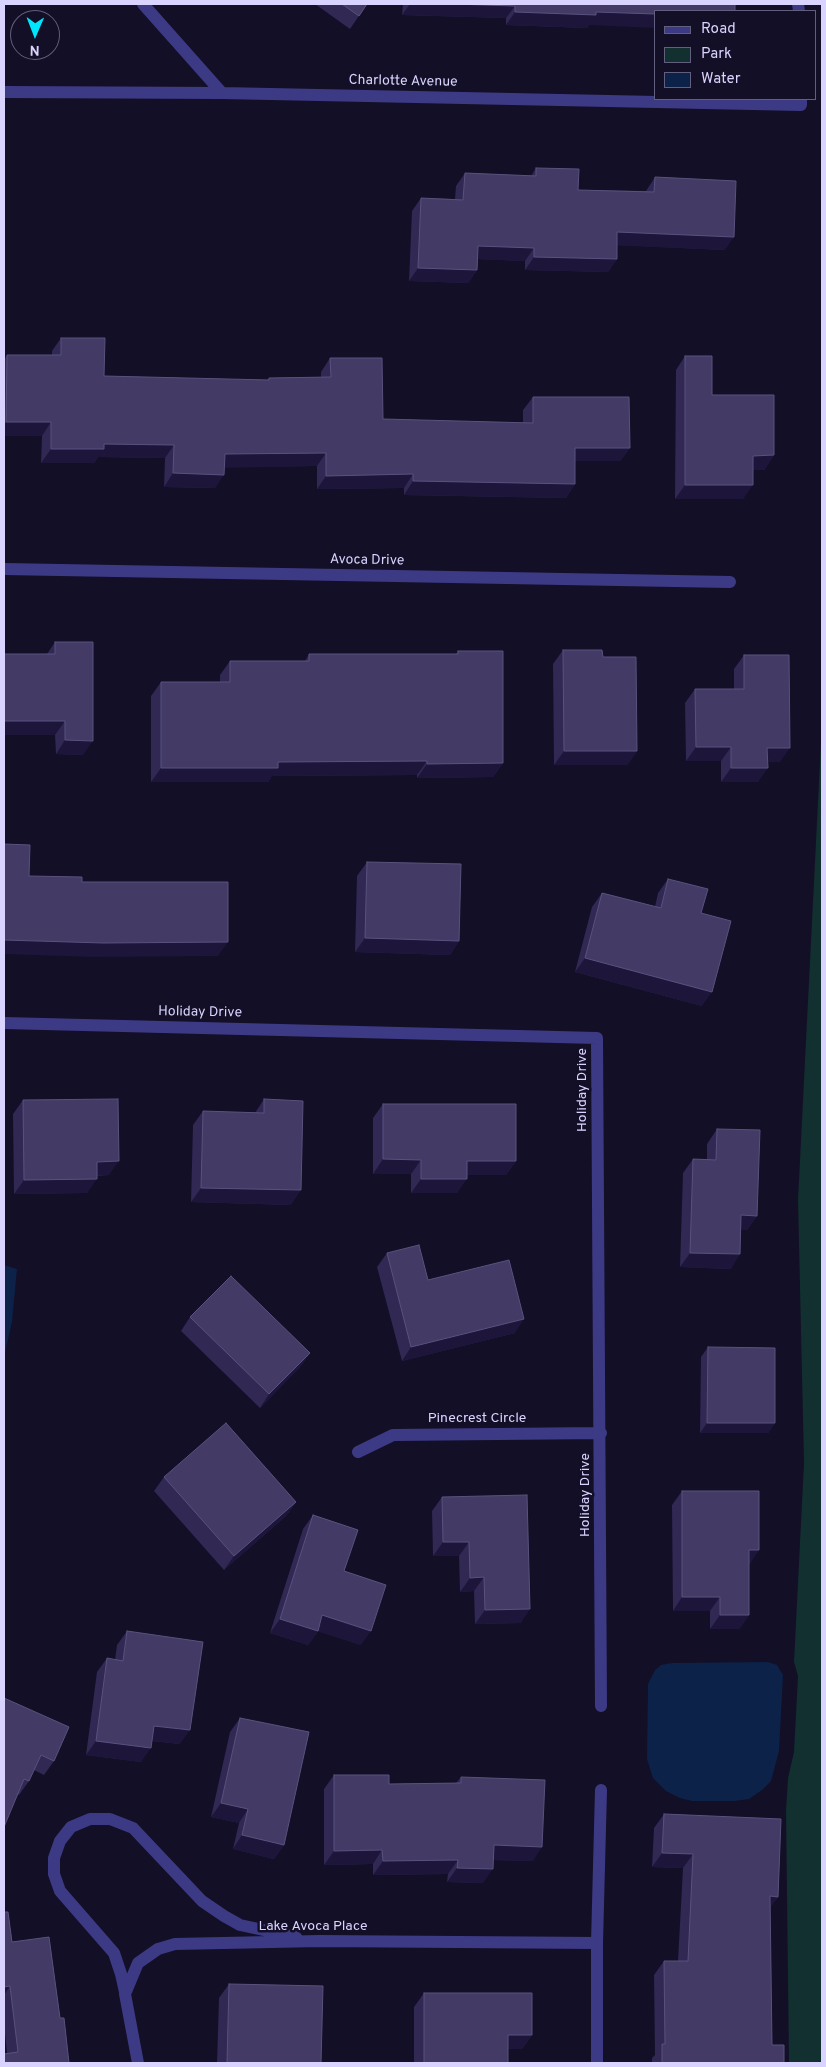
<!DOCTYPE html>
<html>
<head>
<meta charset="utf-8">
<style>
	body { margin:0 }
	#map { position:relative; width:826px; height:2067px; overflow:hidden; background:#130f26; font-family:Overpass,sans-serif }
	canvas { display:block }
	.frame { position:absolute; inset:0; border:5px solid #d9d4ff; pointer-events:none }
	.legend { position:absolute; left:654px; top:10px; width:162px; height:90px; box-sizing:border-box; background:#130f26; border:1px solid #625e7d; margin:0; padding:6px 9px; list-style:none; font-size:15px; color:#d9d4ff }
	.legend li { display:flex; align-items:center; gap:10px; height:25px }
	.legend b { width:25px; border:1px solid #625e7d }
	.north { position:absolute; left:10px; top:10px; width:50px; height:50px; box-sizing:border-box; background:#130f26; border:1px solid #625e7d; border-radius:50%; rotate:181deg; font-size:14px; font-weight:700; line-height:20px; text-align:center; color:#d9d4ff }
	.north::after { content:''; display:block; margin:auto; width:18px; height:22px; background:#00e5ff; clip-path:polygon(50% 0,100% 100%,50% 72%,0 100%) }
</style>
</head>
<body>
<div id="map">
<canvas width="826" height="2067"></canvas>
<div class="frame"></div>
<ul class="legend">
<li><b style="height:6px;background:#3d3a85"></b>Road</li>
<li><b style="height:14px;background:#12302f"></b>Park</li>
<li><b style="height:14px;background:#0c2248"></b>Water</li>
</ul>
<div class="north">N</div>
</div>
<script>
const g = document.querySelector('canvas').getContext('2d');
g.lineJoin = 'round';
function fillPath(path, color) { g.fillStyle = color; g.fill(path, 'evenodd'); }
const poly = rows => new Path2D(rows.map(r => 'M' + r).join(''));
function strokePath(path, color, width, dash) { g.strokeStyle = color; g.lineWidth = width; g.lineCap = dash ? 'butt' : 'round'; g.setLineDash(dash || []); g.stroke(path); }
function label(font, color, halo, rows, align = 'center') {
  g.font = font + ' Overpass,sans-serif'; g.lineWidth = 5; g.setLineDash([]); g.textBaseline = 'middle'; g.strokeStyle = halo; g.fillStyle = color; for (const [text, x, y, turn = 0] of rows) {
    g.save(); g.translate(x, y); g.rotate((+turn || 0) * Math.PI / 180); g.textAlign = isNaN(turn) ? turn : align; if (halo) g.strokeText(text, 0, 0); g.fillText(text, 0, 0); g.restore();
  }
}
const green = poly([
	[822,722,822,2063,789,2063,786,1811,788,1778,794,1752,798,1676,794,1662,804,1463,798,1200]
]);
const water = poly([
	[4,1265,17,1269,12,1322,4,1357],
	[768,1662,777,1665,783,1675,779,1751,771,1781,762,1790,749,1799,735,1801,692,1801,680,1798,666,1791,653,1778,647,1759,648,1684,655,1670,661,1665,672,1663]
]);
const minor = poly([
	[143,4,222,93],
	[798,4,799,11],
	[4,92,222,93,801,105,801,99],
	[4,569,730,582],
	[4,1023,597,1038,601,1706],
	[358,1452,393,1435,601,1433],
	[125,1992,121,1974,114,1953,60,1891,54,1874,54,1858,60,1841,71,1827,90,1819,110,1819,133,1828,202,1901,224,1916,240,1925,296,1937],
	[138,2063,125,1994,138,1963,158,1949,175,1944,319,1941,597,1943],
	[597,2063,597,1943,601,1790]
]);
const wall = poly([
	[315,4,367,4,350,29],
	[403,4,735,4,589,25,587,28,506,25,506,18,402,15],
	[536,168,578,190,646,191,655,177,725,250,617,245,617,259,608,272,525,270,525,261,478,259,477,270,468,283,409,281,412,211,421,198,455,199,456,186,465,173,531,176],
	[61,338,104,376,267,380,269,378,321,377,321,372,330,358,383,419,523,423,523,410,533,397,630,448,620,461,575,461,575,484,566,498,404,495,404,488,317,489,317,466,225,467,215,488,164,487,165,458,98,457,94,463,41,463,42,436,4,436,4,360,7,355,52,355,52,351],
	[685,356,712,395,774,455,764,470,753,470,743,499,675,499,676,370],
	[55,642,83,755,56,754,55,735,4,735,4,654,47,654],
	[563,650,603,657,637,751,627,765,554,765,553,664],
	[458,651,503,763,493,777,417,778,417,775,272,776,268,782,151,782,151,696,161,682,220,682,220,675,230,661,305,661,309,654,456,654],
	[744,655,780,762,767,762,758,782,721,782,721,761,686,761,685,703,695,689,734,689,734,669],
	[367,862,459,941,450,955,355,952,357,876],
	[668,879,702,1006,575,972,592,907,602,893,655,907,658,893],
	[264,1099,291,1205,191,1202,193,1125,203,1111,255,1113],
	[23,1100,109,1175,97,1176,87,1193,14,1194,13,1114],
	[383,1104,516,1161,506,1175,467,1175,457,1193,411,1193,411,1174,373,1174,373,1118],
	[717,1129,757,1216,747,1230,741,1229,731,1269,680,1267,683,1173,693,1159,707,1159,707,1144],
	[387,1253,428,1280,515,1333,402,1361,377,1267],
	[190,1317,310,1353,300,1367,260,1408,181,1331],
	[708,1347,775,1423,768,1433,700,1433,701,1357],
	[164,1477,296,1502,286,1516,224,1570,154,1491],
	[682,1491,750,1564,749,1564,749,1615,739,1629,710,1629,710,1611,673,1611,672,1505],
	[442,1497,521,1623,475,1624,474,1591,460,1592,459,1556,433,1556,432,1511],
	[313,1515,344,1571,361,1645,318,1631,308,1645,270,1633,303,1529],
	[127,1631,180,1744,152,1741,141,1762,86,1755,97,1672,107,1658,115,1660,117,1645],
	[4,1698,54,1761,44,1775,34,1770,29,1781,19,1795,17,1794],
	[240,1718,284,1845,274,1859,233,1849,239,1823,211,1817,230,1732],
	[334,1775,389,1784,456,1783,461,1777,533,1861,493,1860,483,1883,447,1882,448,1874,373,1875,373,1864,324,1865,324,1789],
	[664,1814,778,1897,770,1907,772,2045,784,2063,652,2063,652,2058,655,2055,654,1975,664,1961,678,1961,683,1868,652,1867,654,1828],
	[4,1912,12,1942,60,2018,69,2063,7,2053,4,2024],
	[229,1984,321,2063,217,2063,219,1998],
	[424,1993,532,2035,522,2049,508,2049,508,2063,414,2063,414,2007]
]);
const shadedWall = poly([
	[410,4,454,4,515,6,506,18,402,15],
	[515,12,596,12,655,14,655,28,589,25,587,28,506,25],
	[617,232,734,237,725,250,608,245],
	[478,246,534,248,525,261,469,259],
	[534,257,617,259,608,272,525,270],
	[418,268,477,270,468,283,409,281],
	[6,422,51,422,42,436,4,436,4,426],
	[104,444,174,445,165,458,98,457,94,463,41,463,51,449],
	[575,448,630,448,620,461,566,461],
	[326,453,317,466,216,468,225,454],
	[774,455,764,470,743,470,753,456],
	[173,473,224,475,215,488,164,487],
	[413,474,404,488,317,489,326,476],
	[413,481,575,484,566,498,404,495],
	[685,485,753,485,743,499,675,499],
	[4,721,65,721,55,735,4,735],
	[65,740,93,741,83,755,56,754],
	[696,747,731,747,721,761,686,761],
	[767,748,790,748,780,762,758,762],
	[564,751,637,751,627,765,554,765],
	[427,761,417,775,272,776,268,782,151,782,161,768,278,762],
	[503,763,493,777,417,778,427,764],
	[731,768,768,768,758,782,721,782],
	[365,938,459,941,450,955,355,952],
	[4,940,228,942,218,956,93,957,4,954],
	[585,958,712,992,702,1006,575,972],
	[383,1159,421,1160,411,1174,373,1174],
	[119,1161,109,1175,87,1176,97,1162],
	[467,1161,516,1161,506,1175,457,1175],
	[97,1179,87,1193,14,1194,24,1180],
	[421,1179,467,1179,457,1193,411,1193],
	[201,1188,301,1190,291,1205,191,1202],
	[741,1215,757,1216,747,1230,731,1229],
	[690,1253,740,1254,731,1269,680,1267],
	[524,1319,515,1333,402,1361,411,1347],
	[310,1353,300,1367,260,1408,269,1394],
	[707,1423,775,1423,768,1433,700,1433],
	[296,1502,286,1516,224,1570,234,1556],
	[443,1542,469,1542,459,1556,433,1556],
	[749,1550,759,1550,750,1564,739,1564],
	[484,1577,474,1591,460,1592,470,1578],
	[682,1597,720,1597,710,1611,673,1611],
	[530,1609,521,1623,475,1624,485,1610],
	[322,1615,371,1631,361,1645,313,1630],
	[720,1615,749,1615,739,1629,710,1629],
	[280,1619,318,1631,308,1645,270,1633],
	[154,1726,190,1730,180,1744,144,1740],
	[96,1741,151,1748,141,1762,86,1755],
	[221,1803,248,1809,239,1823,211,1817],
	[242,1835,284,1845,274,1859,233,1849],
	[494,1845,542,1847,533,1861,484,1860],
	[382,1850,373,1864,324,1865,334,1851],
	[662,1853,693,1854,683,1868,652,1867],
	[458,1860,448,1874,373,1875,383,1861],
	[457,1868,493,1869,483,1883,447,1882],
	[770,1896,778,1897,768,1911],
	[10,1986,4,1995,4,1987],
	[508,2035,532,2035,522,2049,498,2049]
]);
const building = poly([
	[342,4,367,4,359,16,342,4],
	[454,4,735,4,735,11,655,11,655,14,596,12,596,15,515,12,515,6,454,4],
	[536,168,579,169,578,190,654,192,655,177,736,181,734,237,617,232,617,259,534,257,534,248,478,246,477,270,418,268,421,198,463,200,465,173,536,176,536,168],
	[61,338,105,338,104,376,269,380,269,378,331,377,330,358,382,358,383,419,533,423,533,397,629,397,630,448,575,448,575,484,413,481,413,474,326,476,326,453,225,454,224,475,173,473,174,445,104,444,104,449,51,449,51,422,6,422,7,355,61,355,61,338],
	[685,356,712,356,712,395,774,395,774,455,753,456,753,485,685,485,685,356],
	[55,642,93,642,93,741,65,740,65,721,4,721,4,654,55,654,55,642],
	[563,650,602,650,603,657,636,657,637,751,564,751,563,650],
	[458,651,503,651,503,763,427,764,427,761,278,762,278,768,161,768,161,682,230,682,230,661,309,661,309,654,458,654,458,651],
	[744,655,789,655,790,748,767,748,768,768,731,768,731,747,696,747,695,689,744,689,744,655],
	[4,844,30,845,29,876,82,877,82,882,228,882,228,942,103,943,4,940,4,844],
	[367,862,461,864,459,941,365,938,367,862],
	[668,879,708,889,701,913,731,921,712,992,585,958,602,893,661,908,668,879],
	[118,1099,119,1161,97,1162,97,1179,24,1180,23,1100,118,1099],
	[264,1099,303,1101,301,1190,201,1188,203,1111,264,1113,264,1099],
	[383,1104,516,1104,516,1161,467,1161,467,1179,421,1179,421,1160,383,1159,383,1104],
	[717,1129,760,1130,757,1216,741,1215,740,1254,690,1253,693,1159,716,1160,717,1129],
	[419,1245,428,1280,509,1260,524,1319,411,1347,387,1253,419,1245],
	[231,1276,310,1353,269,1394,190,1317,231,1276],
	[708,1347,775,1348,775,1423,707,1423,708,1347],
	[226,1423,296,1502,234,1556,164,1477,226,1423],
	[682,1491,759,1491,759,1550,749,1550,749,1615,720,1615,720,1597,682,1597,682,1491],
	[527,1495,530,1609,485,1610,484,1577,470,1578,469,1542,443,1542,442,1497,527,1495],
	[313,1515,358,1530,344,1571,386,1585,371,1631,322,1615,318,1631,280,1619,313,1515],
	[127,1631,203,1642,190,1730,154,1726,151,1748,96,1741,107,1658,123,1661,127,1631],
	[4,1698,69,1727,54,1761,41,1755,29,1781,24,1779,4,1827,4,1698],
	[240,1718,309,1732,284,1845,242,1835,248,1809,221,1803,240,1718],
	[334,1775,389,1775,389,1784,461,1783,461,1777,545,1780,542,1847,494,1845,493,1869,457,1868,458,1860,383,1861,382,1850,334,1851,334,1775],
	[664,1814,781,1819,778,1897,770,1896,772,2045,784,2045,784,2063,662,2063,662,2044,665,2044,664,1961,688,1961,693,1854,662,1853,664,1814],
	[4,1912,8,1912,12,1942,49,1937,60,2018,64,2018,69,2063,4,2063,4,2054,18,2052,10,1986,4,1987,4,1912],
	[229,1984,323,1986,321,2063,227,2063,229,1984],
	[424,1993,532,1993,532,2035,508,2035,508,2063,424,2063,424,1993]
]);
const streetNames = [
	["Charlotte Avenue",403,82,1],
	["Avoca Drive",367,561,1],
	["Holiday Drive",200,1013,1],
	["Holiday Drive",583,1090,-90],
	["Pinecrest Circle",477,1419],
	["Holiday Drive",586,1495,-90],
	["Lake Avoca Place",313,1927]
];
fillPath(green, '#12302f');
fillPath(water, '#0c2248');
strokePath(minor, '#3d3a85', 12);
fillPath(wall, '#312854');
fillPath(shadedWall, '#1d163a');
fillPath(building, '#433a66');
strokePath(building, '#5a527e', 1);
label('14px', '#d9d4ff', '#130f26', streetNames);
</script>
</body>
</html>
